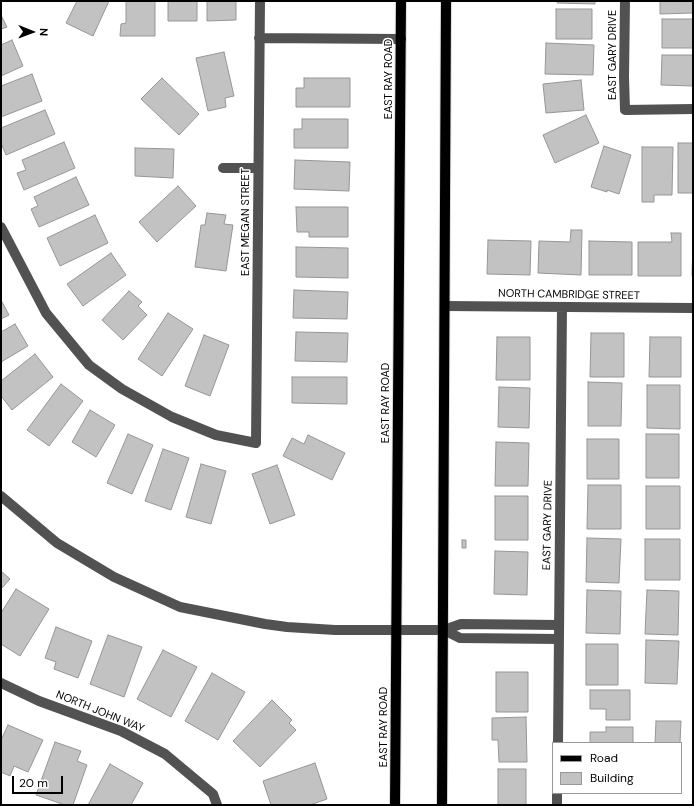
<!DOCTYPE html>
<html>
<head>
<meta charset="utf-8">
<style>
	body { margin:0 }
	#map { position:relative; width:694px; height:806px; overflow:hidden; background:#fff; font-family:"DM Sans",sans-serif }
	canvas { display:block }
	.frame { position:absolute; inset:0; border:2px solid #000; pointer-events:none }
	.legend { position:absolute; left:552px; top:742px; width:130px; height:52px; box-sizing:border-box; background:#fff; border:1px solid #999; margin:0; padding:5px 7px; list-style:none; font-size:12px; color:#000 }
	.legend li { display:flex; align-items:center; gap:8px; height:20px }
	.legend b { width:20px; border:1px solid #999 }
	.north { position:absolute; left:12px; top:12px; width:40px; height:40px; -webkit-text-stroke:3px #fff; paint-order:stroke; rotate:91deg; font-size:11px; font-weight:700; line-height:16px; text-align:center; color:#000 }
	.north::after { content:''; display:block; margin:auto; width:14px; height:18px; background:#000; clip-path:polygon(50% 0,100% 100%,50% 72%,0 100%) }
	.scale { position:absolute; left:12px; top:776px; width:51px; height:18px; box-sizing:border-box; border:2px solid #000; border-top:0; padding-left:5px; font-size:12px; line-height:14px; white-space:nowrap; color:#000; -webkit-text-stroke:3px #fff; paint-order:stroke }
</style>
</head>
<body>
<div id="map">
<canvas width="694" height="806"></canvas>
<div class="frame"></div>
<ul class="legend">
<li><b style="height:5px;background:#000"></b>Road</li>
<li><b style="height:11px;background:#c2c2c2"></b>Building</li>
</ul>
<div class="north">N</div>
<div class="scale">20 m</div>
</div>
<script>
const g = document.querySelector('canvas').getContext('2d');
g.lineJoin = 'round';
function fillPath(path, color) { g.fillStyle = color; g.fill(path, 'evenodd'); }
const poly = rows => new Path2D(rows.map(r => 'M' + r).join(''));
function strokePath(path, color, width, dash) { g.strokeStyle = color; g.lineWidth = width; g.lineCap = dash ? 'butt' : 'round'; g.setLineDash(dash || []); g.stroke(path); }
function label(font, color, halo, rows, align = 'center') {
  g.font = font + ' "DM Sans",sans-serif'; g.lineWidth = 3; g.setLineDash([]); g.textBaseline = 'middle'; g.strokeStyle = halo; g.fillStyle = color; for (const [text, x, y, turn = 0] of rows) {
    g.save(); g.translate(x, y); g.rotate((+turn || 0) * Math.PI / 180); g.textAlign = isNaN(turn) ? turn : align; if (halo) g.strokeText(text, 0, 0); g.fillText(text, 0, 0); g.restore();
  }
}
const building = poly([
	[77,1,109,1,93,36,66,23,77,1],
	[126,1,155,1,155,36,120,36,121,24,126,23,126,1],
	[168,1,197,1,197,21,168,21,168,1],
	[207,1,236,1,236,20,207,21,207,1],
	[557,1,595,1,595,4,557,3,557,1],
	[660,1,693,1,693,13,660,14,660,1],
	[556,9,592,9,592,39,556,39,556,9],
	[1,15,7,27,1,29,1,15],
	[662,19,693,19,693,48,662,48,662,19],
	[12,40,23,66,1,76,1,45,12,40],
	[546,43,594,45,593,75,545,74,546,43],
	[224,52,234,96,225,98,226,107,208,111,196,58,224,52],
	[662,55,693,55,693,86,661,85,662,55],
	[32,74,42,101,1,117,1,86,32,74],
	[162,78,199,114,179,135,141,99,162,78],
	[304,78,350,78,350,107,296,107,296,88,304,88,304,78],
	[581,80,584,110,546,113,543,84,581,80],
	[45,110,55,134,6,155,1,143,1,128,45,110],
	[586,115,599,143,555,163,543,135,586,115],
	[302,119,348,119,348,148,294,148,294,129,302,129,302,119],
	[64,142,75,168,24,190,17,173,26,170,22,160,64,142],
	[678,143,693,143,693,193,678,193,678,143],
	[604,146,631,155,619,194,607,190,607,192,591,187,604,146],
	[642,147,673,147,672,195,654,195,654,202,642,202,642,147],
	[135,148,174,149,173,178,135,176,135,148],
	[295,160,350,162,349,191,294,189,295,160],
	[76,177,89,205,39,227,31,209,38,206,34,197,76,177],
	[178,186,196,206,157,242,139,222,178,186],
	[296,207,348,207,348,237,309,237,309,232,297,232,296,207],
	[207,213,226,215,224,224,233,225,226,271,195,267,201,225,205,225,207,213],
	[95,215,108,243,60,266,47,238,95,215],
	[571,230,582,230,581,275,538,273,539,241,570,242,571,230],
	[671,233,681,233,681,276,638,276,638,242,672,242,671,233],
	[488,240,531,241,530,275,487,274,488,240],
	[589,241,632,242,632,275,589,275,589,241],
	[693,242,693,276,692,276,693,242],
	[296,247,348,248,348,278,296,277,296,247],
	[111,253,126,275,83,306,67,284,111,253],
	[294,290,348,292,347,319,293,318,294,290],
	[129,291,142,302,138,306,147,315,123,340,102,320,129,291],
	[1,300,9,315,1,319,1,300],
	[168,313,193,329,162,376,138,359,168,313],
	[15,324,28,346,1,362,1,332,15,324],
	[296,332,348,333,347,362,295,361,296,332],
	[591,333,624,333,624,377,590,377,591,333],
	[204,335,229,345,210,396,185,386,204,335],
	[497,337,530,337,530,380,496,380,497,337],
	[650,337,681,337,681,377,649,377,650,337],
	[35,354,53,377,12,410,1,396,1,381,35,354],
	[292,377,347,377,347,404,292,403,292,377],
	[588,382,622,383,621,426,588,426,588,382],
	[61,384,83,401,49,446,27,430,61,384],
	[647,385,680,385,680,429,647,428,647,385],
	[499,387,530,388,529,428,498,427,499,387],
	[90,410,115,425,96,457,72,442,90,410],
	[128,434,153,445,132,494,107,483,128,434],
	[646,434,679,434,679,478,646,478,646,434],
	[308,435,345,453,332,480,283,456,292,438,304,444,308,435],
	[587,439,619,439,619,479,587,479,587,439],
	[496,442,529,443,528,486,495,486,496,442],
	[163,449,189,458,171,510,145,501,163,449],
	[201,464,226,471,211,524,186,517,201,464],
	[277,465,295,515,270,524,252,474,277,465],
	[588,485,621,485,621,529,587,529,588,485],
	[646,486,680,486,680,529,646,529,646,486],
	[495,496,528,496,528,540,495,540,495,496],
	[587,538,621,539,619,583,586,582,587,538],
	[645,539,680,539,680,580,645,580,645,539],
	[462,540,466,540,466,548,462,548,462,540],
	[495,551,528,552,527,595,494,594,495,551],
	[1,571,10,579,1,589,1,571],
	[16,589,49,609,20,656,1,644,1,613,16,589],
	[587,590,621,591,620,634,586,633,587,590],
	[647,590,679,591,678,635,645,634,647,590],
	[56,627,92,641,78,678,54,669,56,662,45,658,56,627],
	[108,635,142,647,124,697,90,684,108,635],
	[646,640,679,641,677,684,645,683,646,640],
	[586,644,618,644,618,685,586,685,586,644],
	[163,650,197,667,171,717,137,699,163,650],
	[496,672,528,672,528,712,496,712,496,672],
	[212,673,245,692,218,740,185,721,212,673],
	[590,690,630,690,630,720,606,720,606,709,590,709,590,690],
	[272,700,292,720,289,723,296,730,260,767,233,741,272,700],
	[526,717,527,762,499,762,498,740,492,740,492,718,526,717],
	[656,721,681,721,680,743,655,743,656,721],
	[8,725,43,740,28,772,14,766,10,776,1,772,1,740,8,725],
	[606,727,633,727,633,743,590,743,590,732,606,732,606,727],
	[55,742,81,751,77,761,87,765,73,805,65,805,36,795,55,742],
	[315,763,327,799,310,805,271,805,263,781,315,763],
	[110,764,143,783,131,805,88,805,110,764],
	[498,769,526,769,526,805,498,805,498,769]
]);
const minor = poly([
	[625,1,624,77,625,110,693,109],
	[259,38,401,39],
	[223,168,258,168],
	[1,227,46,313,89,365,122,389,172,417,216,435,256,443,260,1],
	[445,306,693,308],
	[1,496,57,543,114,577,180,607,265,624,287,627,335,630,444,630,461,624,559,625],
	[444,630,460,638,559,639],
	[1,683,39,701,121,731,165,754,213,794,217,805],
	[558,743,562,307],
	[557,805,557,793]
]);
const major = poly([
	[395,805,401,1],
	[442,805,446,1]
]);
const streetNames = [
	["EAST GARY DRIVE",613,55,-90],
	["EAST RAY ROAD",389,79,-90],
	["EAST MEGAN STREET",246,222,-90],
	["NORTH CAMBRIDGE STREET",569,295,1],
	["EAST RAY ROAD",386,403,-90],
	["EAST GARY DRIVE",548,525,-89],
	["NORTH JOHN WAY",100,712,22],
	["EAST RAY ROAD",384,727,-90]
];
fillPath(building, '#c2c2c2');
strokePath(building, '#969696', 1);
strokePath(major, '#dbdbdb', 12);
strokePath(minor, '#525252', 10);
strokePath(major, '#000', 10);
label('11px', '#000', '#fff', streetNames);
</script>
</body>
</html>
